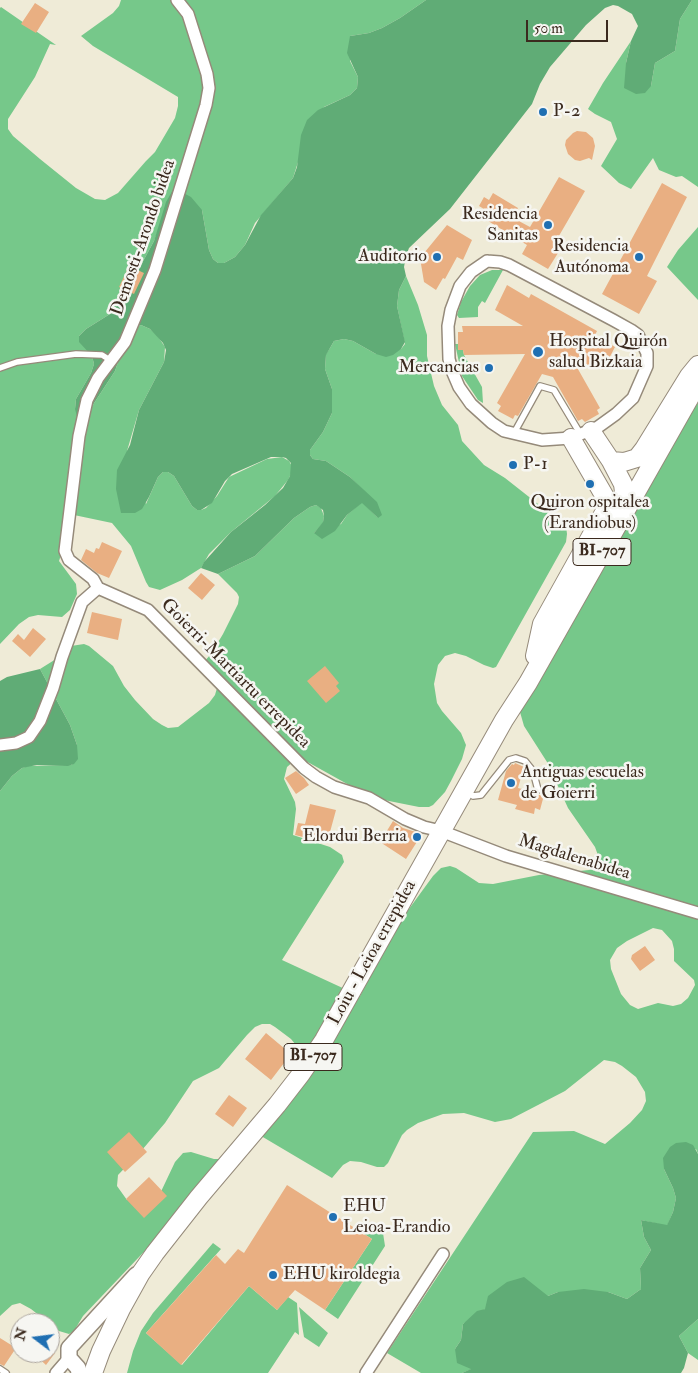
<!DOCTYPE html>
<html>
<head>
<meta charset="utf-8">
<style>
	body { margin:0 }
	#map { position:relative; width:698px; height:1373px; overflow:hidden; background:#efebd7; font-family:"IM FELL Double Pica",serif }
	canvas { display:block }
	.north { position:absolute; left:10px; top:1313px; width:50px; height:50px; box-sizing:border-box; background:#f6f6f2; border:1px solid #aba49d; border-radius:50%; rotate:285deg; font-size:14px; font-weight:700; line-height:20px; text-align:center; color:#3b2a1e }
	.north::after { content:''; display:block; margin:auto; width:18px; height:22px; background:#1f6fb2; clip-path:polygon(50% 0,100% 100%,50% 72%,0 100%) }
	.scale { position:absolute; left:526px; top:20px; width:82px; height:22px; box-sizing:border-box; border:2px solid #3b2a1e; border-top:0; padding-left:6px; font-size:15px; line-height:18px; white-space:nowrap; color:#3b2a1e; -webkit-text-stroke:4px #f6f6f2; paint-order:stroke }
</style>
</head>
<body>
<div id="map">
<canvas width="698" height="1373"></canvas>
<div class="north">N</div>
<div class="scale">50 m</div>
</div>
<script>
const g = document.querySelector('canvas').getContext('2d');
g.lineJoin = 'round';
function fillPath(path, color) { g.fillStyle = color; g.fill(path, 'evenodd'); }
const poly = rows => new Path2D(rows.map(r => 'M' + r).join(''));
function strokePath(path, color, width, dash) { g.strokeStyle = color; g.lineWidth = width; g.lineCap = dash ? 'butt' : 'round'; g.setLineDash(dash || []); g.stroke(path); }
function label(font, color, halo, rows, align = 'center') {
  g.font = font + ' "IM FELL Double Pica",serif'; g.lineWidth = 5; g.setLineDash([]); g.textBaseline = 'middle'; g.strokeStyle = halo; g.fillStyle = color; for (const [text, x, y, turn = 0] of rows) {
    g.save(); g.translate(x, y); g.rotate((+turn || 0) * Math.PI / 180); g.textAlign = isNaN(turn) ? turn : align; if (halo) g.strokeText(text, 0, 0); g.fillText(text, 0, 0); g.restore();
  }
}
const green = poly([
	[121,0,426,0,400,18,382,28,369,33,350,36,350,61,358,77,357,88,350,95,324,107,299,159,293,178,255,223,245,245,235,257,224,263,218,263,213,259,209,250,202,210,159,228,154,241,122,300,110,314,86,329,79,336,79,338,92,356,94,364,91,373,76,399,75,409,89,411,115,371,125,341,133,328,141,325,150,329,157,335,165,347,164,362,139,410,127,451,146,504,158,477,163,472,168,472,174,476,192,506,197,510,201,510,206,508,217,496,229,477,267,459,282,457,289,461,292,466,292,472,288,480,275,496,231,532,209,554,201,568,182,580,160,590,149,587,146,582,131,546,112,523,74,515,59,561,76,584,77,594,70,610,62,617,38,615,29,617,19,624,0,644,0,8,1,7,56,45,50,44,35,77,8,119,8,129,13,136,40,159,76,188,95,199,105,200,118,193,146,161,155,152,175,118,178,106,178,97,93,46,81,36,113,13,119,6],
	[692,0,698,0,698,187,682,176,676,177,659,170,653,158,631,189,619,183,601,166,617,139,611,122,595,114,588,109,603,83,631,41,626,63,651,86,655,63,675,51,680,19],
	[698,227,698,300,667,267,678,250],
	[492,270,503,270,485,303,482,301,478,307,478,317,459,318,457,315,461,302,470,286,480,275],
	[406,276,418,305,427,335,427,356,434,386,442,405,458,425,462,441,484,465,505,478,566,526,567,534,566,542,496,667,493,668,484,665,466,656,455,653,445,656,438,665,434,684,437,703,442,711,461,733,466,745,462,759,451,781,445,792,433,805,429,807,419,807,379,799,358,790,304,760,294,761,287,767,284,779,295,802,296,809,293,835,330,847,342,855,344,862,282,960,360,996,398,924,433,876,441,868,450,866,456,868,479,883,493,884,539,875,589,870,598,865,599,858,595,847,568,808,547,762,524,726,520,712,684,421,698,403,698,1154,696,1149,664,1169,673,1188,676,1198,673,1212,667,1226,641,1220,644,1237,651,1250,640,1268,641,1289,627,1299,608,1292,558,1292,548,1296,485,1309,463,1324,461,1340,455,1349,472,1369,462,1373,421,1373,387,1353,533,1132,574,1131,605,1144,630,1123,642,1110,646,1101,645,1092,636,1077,622,1066,615,1062,604,1060,565,1091,511,1119,495,1122,464,1113,443,1114,418,1123,407,1130,402,1135,388,1163,384,1167,377,1167,361,1162,350,1161,343,1165,332,1178,251,1130,302,1058,300,1050,291,1039,275,1027,270,1024,262,1024,255,1027,247,1035,219,1068,193,1081,165,1123,142,1150,118,1175,117,1186,127,1200,157,1200,175,1162,183,1153,191,1152,214,1159,220,1159,226,1155,158,1237,83,1316,74,1331,69,1334,59,1331,31,1309,20,1303,12,1305,0,1316,0,791,12,776,22,768,28,766,72,765,77,745,70,725,40,669,56,659,71,646,84,644,89,646,113,666,124,686,135,700,153,719,162,725,168,728,178,727,209,703,215,695,217,688,203,663,211,654,223,634,238,604,239,597,237,593,218,574,255,556,294,518,310,507,316,505,321,508,324,516,323,523,314,533,341,524,347,515,362,502,378,518,363,490,350,477,326,461,313,459,310,455,310,450,323,432,332,413,332,389,325,369,326,354,330,348,334,341,344,339,353,341,376,354,401,349,405,344,397,306,399,290],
	[653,928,662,930,672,941,674,949,674,961,694,980,695,985,688,998,681,1004,673,1006,658,1003,638,1009,630,1005,621,994,611,969,610,960,617,948,627,941],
	[455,344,458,344,458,350,463,350,464,355,482,387,483,403,478,400,462,376],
	[371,1222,383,1233,385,1246,338,1319,325,1310,372,1239,364,1234],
	[213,1243,221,1249,146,1333,182,1365,249,1286,277,1310,288,1297,297,1303,299,1335,295,1332,268,1373,127,1373,133,1351,141,1331,153,1313],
	[299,1307,328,1333,319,1347,304,1337],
	[698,1319,698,1360,688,1353,679,1336]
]);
const forest = poly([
	[426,0,692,0,680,19,675,51,655,63,651,86,645,93,636,94,624,88,626,63,631,41,638,26,632,14,618,6,613,5,605,8,586,25,550,67,540,84,532,104,450,209,409,248,406,256,404,267,406,276,399,290,397,306,405,342,401,349,393,355,386,357,376,354,353,341,344,339,334,341,326,355,325,369,332,389,332,413,323,432,310,450,310,455,313,459,326,461,350,477,377,502,382,515,378,518,362,503,347,515,335,531,322,539,314,533,323,522,324,516,323,510,316,505,310,507,294,518,255,556,218,574,201,568,204,562,231,532,265,505,283,488,290,476,291,463,286,458,282,457,271,457,232,474,225,481,212,503,201,510,197,510,192,506,174,476,168,472,163,472,158,477,149,497,142,509,135,513,121,513,116,489,117,470,130,445,139,410,164,362,166,350,163,343,150,329,141,325,133,328,125,341,115,371,89,411,79,424,75,409,76,399,91,373,94,364,92,356,79,342,79,336,86,329,110,314,122,300,154,241,166,202,174,188,191,197,202,210,209,250,213,259,218,263,224,263,235,257,245,245,261,215,293,178,297,167,301,135,307,120,318,110,350,95,357,88,358,77,347,53,350,36,369,33,382,28,400,18],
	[40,669,70,725,77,745,78,759,74,764,68,766,37,765,22,768,12,776,0,791,0,681,7,677],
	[686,1142,693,1145,698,1154,698,1319,679,1336,688,1353,684,1368,681,1373,462,1373,471,1369,457,1363,455,1349,461,1340,463,1324,477,1311,485,1309,488,1296,507,1282,524,1277,548,1296,558,1292,584,1289,608,1292,627,1299,641,1289,640,1268,651,1250,644,1237,641,1220,667,1225,673,1212,676,1198,673,1188,664,1169,663,1158,670,1147,676,1143]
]);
const building = poly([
	[35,3,49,12,36,33,21,24],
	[577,131,586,132,593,138,595,146,592,160,589,158,580,161,575,160,568,154,565,145,566,140,573,133],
	[559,177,585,191,556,241,563,245,548,269,522,254,527,245,480,216,484,209,479,206,484,197,489,200,493,193,518,208,514,214,517,216,515,219,530,227],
	[662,183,687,197,647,276,657,281,639,314,602,294],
	[447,225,472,240,463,260,457,257,445,279,443,278,436,290,424,282,420,258],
	[129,266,144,273,134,294,119,287],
	[507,285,529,298,531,294,597,331,595,335,615,347,603,370,591,364,590,366,570,355,600,408,597,410,599,414,585,422,582,419,578,421,553,377,542,374,518,416,515,415,513,419,498,411,501,406,497,403,525,354,464,355,463,350,458,350,458,332,463,332,462,326,523,326,495,310],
	[102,542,122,551,109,578,97,573,81,560,86,549,94,553,96,548,99,549],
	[201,573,215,585,202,600,188,588],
	[92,612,122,619,118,640,87,633],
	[33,628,46,639,30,657,12,641,18,634,24,640],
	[325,666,339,683,336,686,340,691,326,703,307,681],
	[515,763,524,767,518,788,534,792,537,795,544,795,540,810,535,808,534,814,515,809,517,805,498,800,506,771,512,764,514,765],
	[296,771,304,778,309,785,296,794,285,778],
	[310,804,336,810,327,843,295,835,298,823,305,824],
	[393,821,403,828,422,834,406,859,380,842],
	[645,946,655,960,640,971,631,959,632,955],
	[266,1033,291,1054,271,1080,245,1059],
	[229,1095,247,1108,233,1127,215,1114],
	[129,1132,147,1152,125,1172,107,1152],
	[149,1177,167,1196,144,1218,126,1199],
	[287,1185,372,1239,325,1310,295,1290,277,1310,249,1286,181,1365,146,1333,216,1255,225,1264,238,1249,244,1253],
	[0,1338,16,1348,4,1366,0,1364],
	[33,1353,55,1353,46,1365]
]);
const service = poly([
	[0,368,17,362,76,354,102,355,110,360],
	[514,433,540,386,554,390,581,435],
	[466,791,473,796,481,795,509,760,516,758,525,761,533,771,538,790],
	[0,1369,6,1373]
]);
const minor = poly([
	[487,261,500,262,509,265,613,320,631,330,638,335,647,353,647,366,633,398,616,414,598,427,571,438,542,440,504,431,492,423,471,404,459,387,453,373,449,359,448,326,451,310,460,286,471,272,487,261],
	[98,588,148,610,304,768,316,777,334,787,369,798,405,819,424,827,441,831,506,856,698,913],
	[98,588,93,579,69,560,65,551,79,436,87,400,98,378,125,342,155,270,206,105,209,88,207,74,188,14,177,0],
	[0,745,16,743,29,737,40,721,53,688,62,657,82,602,98,588],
	[56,1373,69,1358],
	[366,1373,443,1254]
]);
const secondary = poly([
	[79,1373,78,1368,69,1358,69,1348,136,1275]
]);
const primary = poly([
	[591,431,611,461,623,484,625,500,619,510],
	[611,461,624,462,637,458,644,449,689,376,698,365],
	[535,656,542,624,605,511,607,504,605,497,571,438],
	[93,1373,101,1351,121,1309,141,1273,155,1253,199,1197,277,1105,301,1074,324,1040,504,720,528,683,698,383]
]);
const markers = [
	[543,112,5,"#1f6fb2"],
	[548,225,5,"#1f6fb2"],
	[437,257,5,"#1f6fb2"],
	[639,257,5,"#1f6fb2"],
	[538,352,6,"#1f6fb2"],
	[489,368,5,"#1f6fb2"],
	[513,465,5,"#1f6fb2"],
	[590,484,5,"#1f6fb2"],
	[511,783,5,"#1f6fb2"],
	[417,837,5,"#1f6fb2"],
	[333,1217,5,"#1f6fb2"],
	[273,1275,5,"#1f6fb2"]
];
const shields = [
	[602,552,58],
	[313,1057,58]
];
const shieldNames = [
	["BI-707",602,552],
	["BI-707",313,1057]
];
const poiNames = [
	["P-2",553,112],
	["Residencia",538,215,"right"],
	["Sanitas",538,236,"right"],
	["Residencia",629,247,"right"],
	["Autónoma",629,268,"right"],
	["Auditorio",427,257,"right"],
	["Hospital Quirón",549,342],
	["salud Bizkaia",549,363],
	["Mercancias",479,368,"right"],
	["P-1",523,465],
	["Quiron ospitalea",590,503,"center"],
	["(Erandiobus)",590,524,"center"],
	["Antiguas escuelas",521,773],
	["de Goierri",521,794],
	["Elordui Berria",407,837,"right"],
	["EHU",343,1207],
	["Leioa-Erandio",343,1228],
	["EHU kiroldegia",283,1275]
];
const streetNames = [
	["Demosti-Arondo bidea",144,238,-71],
	["Goierri-Martiartu errepidea",235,674,45],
	["Magdalenabidea",574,858,17],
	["Loiu - Leioa errepidea",373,953,-61]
];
fillPath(green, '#76c88a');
fillPath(forest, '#60ac76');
fillPath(building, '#e9af82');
strokePath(service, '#958a7a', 8);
strokePath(minor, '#958a7a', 14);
strokePath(secondary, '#958a7a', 18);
strokePath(primary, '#958a7a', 20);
strokePath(service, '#fff', 5.5);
strokePath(minor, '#fff', 11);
strokePath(secondary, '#fff', 15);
strokePath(primary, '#fff', 18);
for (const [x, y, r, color] of markers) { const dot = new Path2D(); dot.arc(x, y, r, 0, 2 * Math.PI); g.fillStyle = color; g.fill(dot); strokePath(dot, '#f6f6f2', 2); }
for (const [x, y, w] of shields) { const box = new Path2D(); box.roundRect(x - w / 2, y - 13.5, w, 27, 4); g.fillStyle = '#f6f6f2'; g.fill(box); strokePath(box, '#3b2a1e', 1); }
label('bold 16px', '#3b2a1e', null, shieldNames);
label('18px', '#3b2a1e', '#f6f6f2', poiNames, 'left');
label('18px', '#3b2a1e', '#f6f6f2', streetNames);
</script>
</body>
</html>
